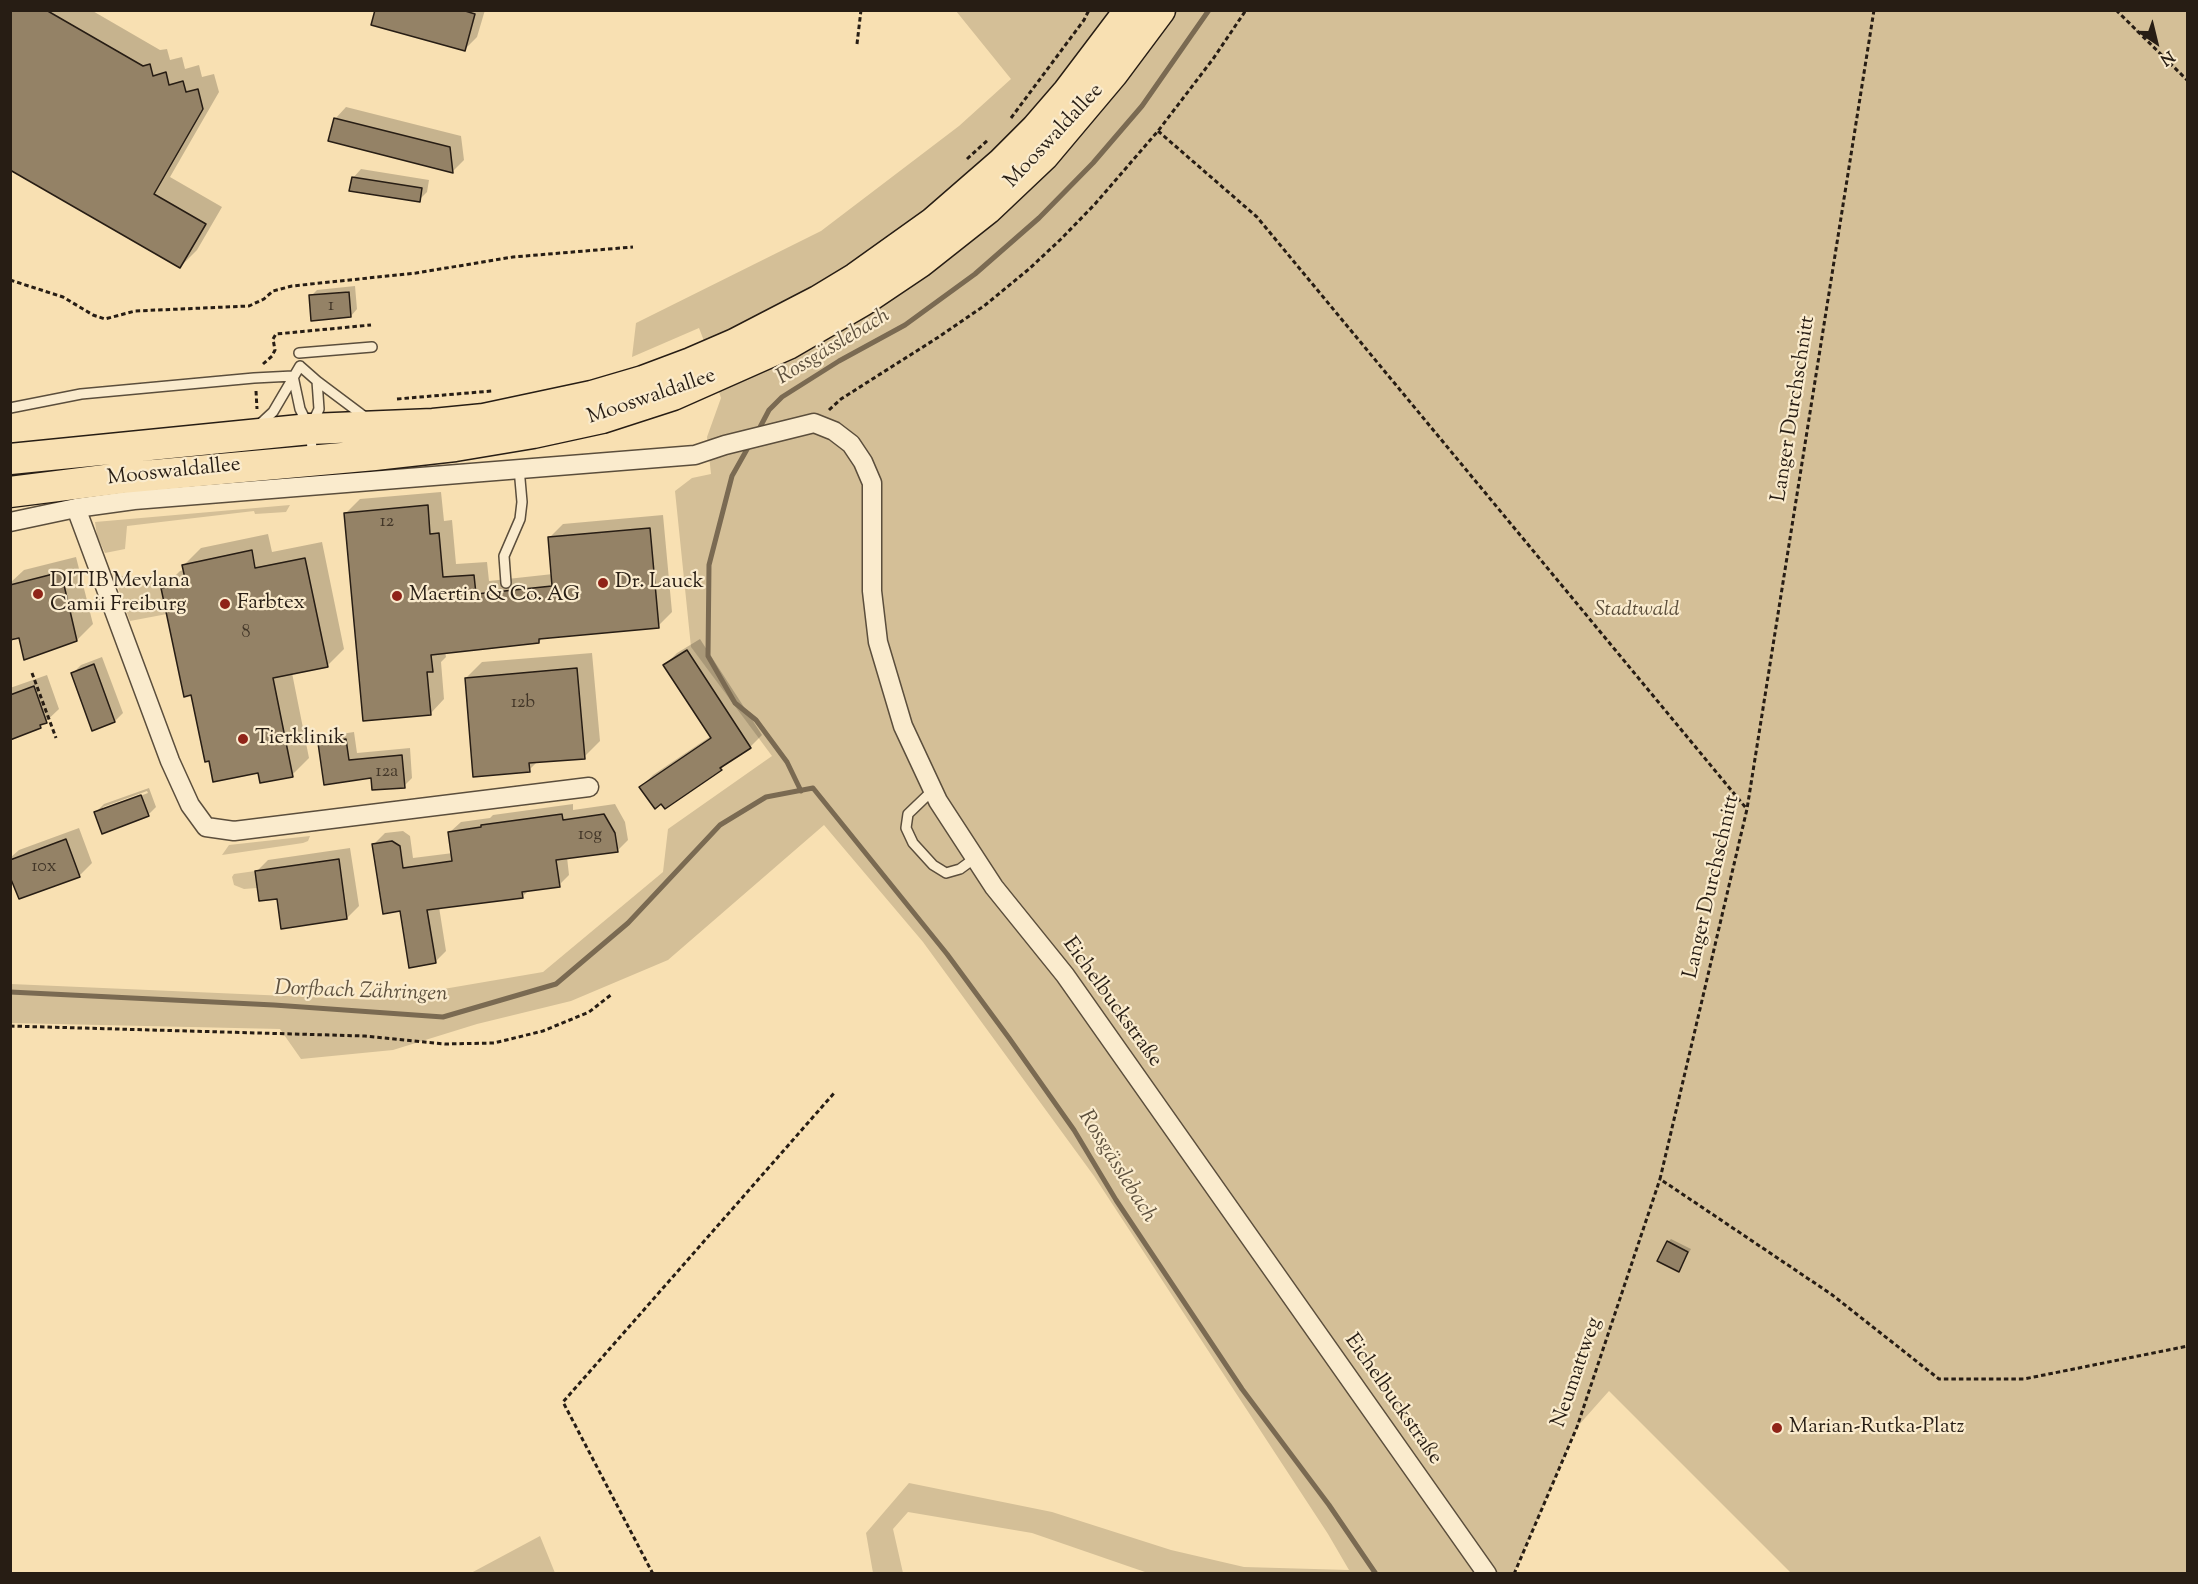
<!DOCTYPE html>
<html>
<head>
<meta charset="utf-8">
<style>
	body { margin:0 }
	#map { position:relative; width:2198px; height:1584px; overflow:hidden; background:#f8e0b2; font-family:"Sorts Mill Goudy",serif }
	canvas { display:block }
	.frame { position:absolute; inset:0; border:12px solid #271d14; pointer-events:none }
	.north { position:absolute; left:2126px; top:12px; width:60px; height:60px; -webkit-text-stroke:4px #faebcd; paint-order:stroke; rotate:145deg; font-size:16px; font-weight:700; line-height:24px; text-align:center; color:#271d14 }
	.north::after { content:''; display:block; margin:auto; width:21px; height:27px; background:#271d14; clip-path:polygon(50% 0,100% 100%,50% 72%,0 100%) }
</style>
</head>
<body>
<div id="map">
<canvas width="2198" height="1584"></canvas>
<div class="frame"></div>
<div class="north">N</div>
</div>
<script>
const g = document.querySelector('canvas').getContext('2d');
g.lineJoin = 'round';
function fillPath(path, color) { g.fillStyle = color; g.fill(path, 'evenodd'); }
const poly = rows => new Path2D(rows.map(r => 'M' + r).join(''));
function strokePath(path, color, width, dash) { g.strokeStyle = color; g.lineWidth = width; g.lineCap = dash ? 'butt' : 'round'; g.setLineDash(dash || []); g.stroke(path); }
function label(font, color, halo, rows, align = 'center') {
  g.font = font + ' "Sorts Mill Goudy",serif'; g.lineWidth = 4.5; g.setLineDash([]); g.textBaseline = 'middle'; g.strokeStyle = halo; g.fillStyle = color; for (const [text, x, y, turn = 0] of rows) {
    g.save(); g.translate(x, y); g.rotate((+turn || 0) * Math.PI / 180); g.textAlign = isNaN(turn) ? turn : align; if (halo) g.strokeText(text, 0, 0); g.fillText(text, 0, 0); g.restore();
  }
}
const green = poly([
	[956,11,1113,11,1046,99,1014,134,937,202,877,246,803,295,753,320,704,341,699,328,632,357,636,323,821,231,959,126,1011,79],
	[1168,11,2187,11,2187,1573,1791,1573,1609,1391,1577,1427,1514,1573,1145,1573,1145,1572,1032,1533,908,1512,893,1529,903,1573,873,1573,866,1533,909,1483,1052,1512,1171,1550,1244,1567,1349,1570,1328,1534,1094,1176,923,942,824,825,668,960,571,1001,477,1024,393,1050,301,1059,280,1029,11,1023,11,984,379,1000,543,972,663,872,668,829,772,756,691,647,675,491,692,478,711,474,707,437,721,398,717,385],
	[1193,33,1195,34,1143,107,1094,164,1070,188,1068,188,1141,106],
	[290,505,286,512,255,514,254,511,127,526,125,549,105,553,97,536,95,522],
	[113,574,160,584,167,614,130,621],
	[310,836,308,841,303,843,222,855,229,845],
	[255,871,257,888,244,889,234,885,232,877,234,874],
	[540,1536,555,1573,471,1573]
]);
const shadow = poly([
	[10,10,91,10,160,50,167,49,170,60,182,57,185,69,199,65,202,77,214,74,219,92,170,177,222,207,197,250,180,267],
	[376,10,485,10,477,37,464,50],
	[346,107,461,136,464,160,452,172,335,119],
	[361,169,429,180,427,192,419,200,353,178],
	[355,286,357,309,351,316,311,296,317,290],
	[441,492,444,521,452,520,456,564,487,562,489,581,553,574,549,538,563,524,663,515,672,612,658,626,543,637,539,642,445,652,446,657,441,662,444,699,431,713,346,513,360,499],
	[268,534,272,552,322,542,344,649,327,666,292,673,309,758,292,775,259,771,192,694,163,588,180,571,185,570,184,565,201,548],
	[76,557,93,624,77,640,20,636,10,638,10,583,24,570],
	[700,639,762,735,750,747,730,760,721,769,641,787,653,775,711,736,665,665,677,653],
	[592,653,600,741,584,757,538,761,529,770,466,678,482,662],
	[102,657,123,713,115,721,93,729,73,673,81,665],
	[47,675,59,709,40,727,10,738,10,688],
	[354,732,357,753,410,748,412,778,404,786,373,776,320,744,328,736],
	[149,788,156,807,148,815,96,812,104,804],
	[147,791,148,793,103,810,103,807],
	[573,804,573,810,615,804,625,822,628,840,617,851,567,857,569,875,559,885,530,889,522,897,439,907,446,951,435,962,401,909,374,844,385,833,403,831,410,836,413,858,453,853,450,832,461,822,490,818,493,815],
	[79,828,92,863,79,876,10,872,10,858,19,850],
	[350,848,359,906,347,918,278,897,256,872,268,860],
	[1671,1239,1691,1249,1679,1270,1668,1242]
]);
const stream = poly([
	[758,431,769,410,782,397,839,361,905,325,975,274,1039,218,1093,163,1142,106,1209,10],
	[750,444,732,476,709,565,708,656,735,703,756,720,787,762,801,791],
	[10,992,274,1005,443,1017,556,984,628,923,720,825,766,797,813,788,947,954,1009,1038,1074,1130,1116,1200,1242,1389,1329,1505,1376,1574]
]);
const building = poly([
	[10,10,46,10,143,66,150,64,153,76,166,72,169,85,183,81,186,92,198,89,203,109,154,194,206,224,180,268,10,170,10,10],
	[375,10,462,10,475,14,465,51,371,25,375,10],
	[334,118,450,147,453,173,328,141,334,118],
	[352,177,422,188,420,202,349,191,352,177],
	[349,292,351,317,311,321,309,295,349,292],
	[428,505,430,534,439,533,443,577,474,575,476,594,552,586,548,537,650,528,659,628,539,639,539,643,431,655,433,672,427,672,431,715,363,721,344,513,428,505],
	[252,550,255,568,305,558,328,667,273,678,293,777,260,783,258,773,213,782,209,761,205,762,191,695,184,697,161,588,186,583,182,565,252,550],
	[61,572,77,641,24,660,19,638,10,640,10,585,61,572],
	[687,650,751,748,720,768,722,770,665,809,661,804,655,809,639,787,711,738,663,665,687,650],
	[94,664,115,722,92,731,71,673,94,664],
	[577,668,585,759,529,763,530,772,473,777,465,678,577,668],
	[34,686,47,723,40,725,41,728,10,740,10,695,34,686],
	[346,739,349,760,402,755,405,788,372,790,371,778,324,785,318,743,346,739],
	[141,795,149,816,102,834,94,812,141,795],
	[562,814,563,820,604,814,615,833,618,852,556,860,560,887,522,892,523,898,427,910,436,963,409,968,400,911,383,914,372,844,392,841,400,846,403,868,452,861,448,832,481,827,481,825,562,814],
	[66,839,80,877,19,899,10,877,10,860,66,839],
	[339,859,347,919,281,929,277,899,259,901,255,871,339,859],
	[1667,1241,1688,1252,1679,1272,1657,1261,1667,1241]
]);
const path = poly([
	[1874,10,1747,809,1660,1179,1831,1294,1939,1379,2024,1379,2188,1346],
	[2116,10,2188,81],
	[857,44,861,10],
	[1011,118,1084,20,1089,10],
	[1158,131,1257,217,1746,808],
	[967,159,989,139],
	[10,280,63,297,93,315,105,319,135,311,249,306,264,299,273,291,292,286,416,273,513,257,633,247],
	[263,364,272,356,275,350,273,339,276,334,371,325],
	[256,391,257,409],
	[397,399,492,391],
	[829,410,841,399,937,338,984,306,1029,269,1061,239,1095,204,1158,131,1213,59,1246,10],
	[32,673,56,738],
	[10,1026,365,1036,445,1044,494,1043,543,1031,589,1012,612,994],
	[653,1574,563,1402,835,1092],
	[1514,1574,1577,1427,1660,1179]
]);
const lane = poly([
	[299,353,372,347],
	[293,376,300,409,310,429,313,458],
	[317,381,369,420],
	[10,408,81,394,254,378,293,376],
	[259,425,273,412,300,366,317,381,319,409,312,424],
	[506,583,504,556,520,519,522,502,519,468],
	[933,790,908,814,906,828,913,843,933,865,946,873,960,869,975,858]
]);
const street = poly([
	[76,508,170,761,190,805,206,827,234,831,589,787],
	[10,522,76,508,134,500,695,455,725,445,814,423,834,431,851,444,863,462,872,483,872,591,878,642,903,726,938,801,994,887,1065,975,1487,1574]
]);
const primary = poly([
	[10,459,310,429,433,424,484,419,592,396,643,381,691,363,735,344,818,301,856,278,933,223,1002,163,1036,129,1068,92,1130,10],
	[10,492,121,478,375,455,455,446,533,433,602,418,673,395,788,344,862,301,920,262,987,209,1044,155,1113,73,1160,10]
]);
const markers = [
	[603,583,6,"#8f2418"],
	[38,594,6,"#8f2418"],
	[397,596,6,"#8f2418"],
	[225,604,6,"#8f2418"],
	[243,739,6,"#8f2418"],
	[1777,1428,6,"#8f2418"]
];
const numberNames = [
	["1",331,307],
	["12",387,523],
	["8",246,634],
	["12b",523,704],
	["12a",387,773],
	["10g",590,836],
	["10x",44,868]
];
const streetNames = [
	["Mooswaldallee",1055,137,-47],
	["Mooswaldallee",652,398,-19],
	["Langer Durchschnitt",1795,409,-81],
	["Mooswaldallee",174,473,-6],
	["Langer Durchschnitt",1713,887,-77],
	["Eichelbuckstraße",1111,1003,54],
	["Neumattweg",1578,1373,-71],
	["Eichelbuckstraße",1392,1400,55]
];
const poiNames = [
	["DITIB Mevlana",50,582],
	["Camii Freiburg",50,606],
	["Dr. Lauck",615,583],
	["Maertin & Co. AG",409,596],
	["Farbtex",237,604],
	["Tierklinik",255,739],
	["Marian-Rutka-Platz",1789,1428]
];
const parkNames = [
	["Stadtwald",1637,611]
];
const waterNames = [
	["Rossgässlebach",834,348,-31],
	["Dorfbach Zähringen",361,993,2],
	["Rossgässlebach",1116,1167,58]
];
fillPath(green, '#d4bf97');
fillPath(shadow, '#0003');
strokePath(stream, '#7a6a52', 5);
fillPath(building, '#948266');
strokePath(building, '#271d14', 1.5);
strokePath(lane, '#5b4e3c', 12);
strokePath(street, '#5b4e3c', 21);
strokePath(primary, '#271d14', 33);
strokePath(path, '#271d14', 3, [4.5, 3]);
strokePath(lane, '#faebcd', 9);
strokePath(street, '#faebcd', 18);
strokePath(primary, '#f8e0b2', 30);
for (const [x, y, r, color] of markers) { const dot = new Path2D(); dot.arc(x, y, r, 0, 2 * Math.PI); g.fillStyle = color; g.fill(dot); strokePath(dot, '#faebcd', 2); }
label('18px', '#423628', null, numberNames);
label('21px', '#271d14', '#faebcd', streetNames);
label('21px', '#271d14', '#faebcd', poiNames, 'left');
label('italic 21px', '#5b4e3b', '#faebcd', parkNames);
label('italic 22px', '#5e513e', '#faebcd', waterNames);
</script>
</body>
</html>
